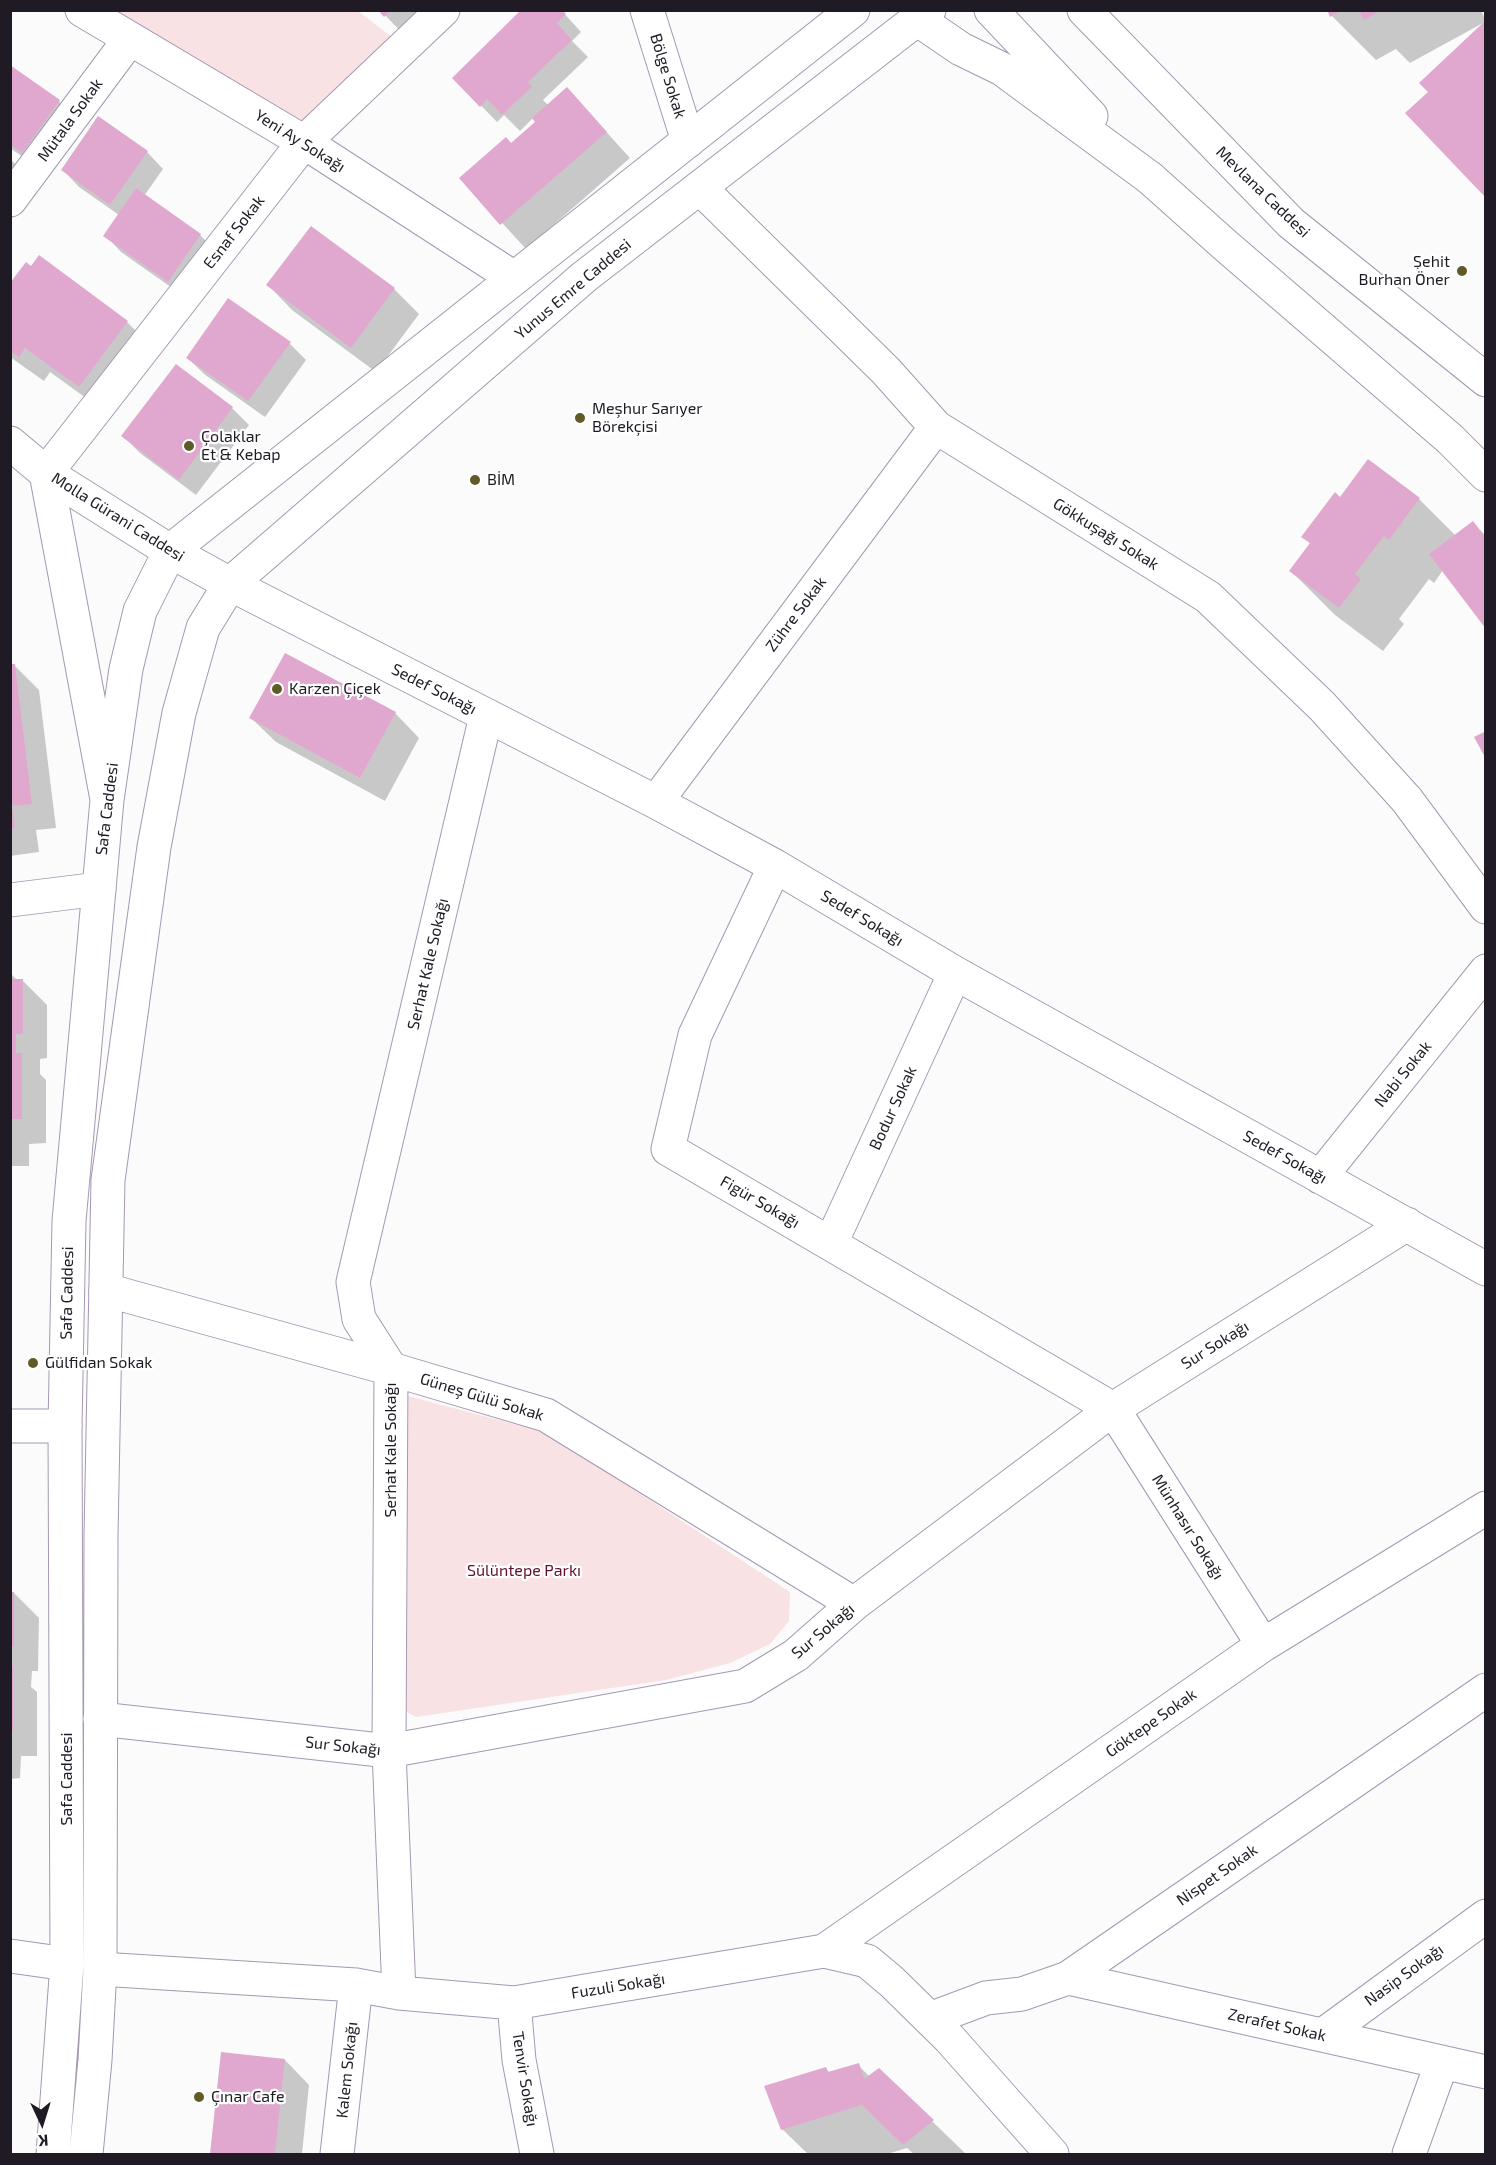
<!DOCTYPE html>
<html>
<head>
<meta charset="utf-8">
<style>
	body { margin:0 }
	#map { position:relative; width:1496px; height:2165px; overflow:hidden; background:#fbfbfb; font-family:"Exo 2",sans-serif }
	canvas { display:block }
	.frame { position:absolute; inset:0; border:12px solid #1f1a24; pointer-events:none }
	.north { position:absolute; left:12px; top:2093px; width:60px; height:60px; -webkit-text-stroke:4px #fff; paint-order:stroke; rotate:176deg; font-size:16px; font-weight:700; line-height:24px; text-align:center; color:#1f1a24 }
	.north::after { content:''; display:block; margin:auto; width:21px; height:27px; background:#1f1a24; clip-path:polygon(50% 0,100% 100%,50% 72%,0 100%) }
</style>
</head>
<body>
<div id="map">
<canvas width="1496" height="2165"></canvas>
<div class="frame"></div>
<div class="north">K</div>
</div>
<script>
const g = document.querySelector('canvas').getContext('2d');
g.lineJoin = 'round';
function fillPath(path, color) { g.fillStyle = color; g.fill(path, 'evenodd'); }
const poly = rows => new Path2D(rows.map(r => 'M' + r).join(''));
function strokePath(path, color, width, dash) { g.strokeStyle = color; g.lineWidth = width; g.lineCap = dash ? 'butt' : 'round'; g.setLineDash(dash || []); g.stroke(path); }
function label(font, color, halo, rows, align = 'center') {
  g.font = font + ' "Exo 2",sans-serif'; g.lineWidth = 4.5; g.setLineDash([]); g.textBaseline = 'middle'; g.strokeStyle = halo; g.fillStyle = color; for (const [text, x, y, turn = 0] of rows) {
    g.save(); g.translate(x, y); g.rotate((+turn || 0) * Math.PI / 180); g.textAlign = isNaN(turn) ? turn : align; if (halo) g.strokeText(text, 0, 0); g.fillText(text, 0, 0); g.restore();
  }
}
const green = poly([
	[115,11,358,11,401,44,307,123,147,36],
	[404,1395,548,1433,790,1592,789,1621,770,1644,730,1663,666,1680,416,1717,403,1710]
]);
const shadow = poly([
	[380,10,440,10,410,41],
	[561,10,581,32,572,41,588,57,543,100,548,105,567,89,630,158,526,249,461,178,512,145,538,122,534,117,520,131,504,115,497,122,454,78],
	[1329,10,1481,10,1486,22,1430,92,1483,23,1410,63,1396,49,1376,60,1332,16],
	[10,67,59,101,75,118,39,168,10,148],
	[147,152,163,169,144,196,200,235,217,252,185,297,121,252,105,235,119,215,79,187,63,170],
	[10,159,37,185,10,221],
	[268,285,394,289,419,314,376,372,292,310],
	[10,286,127,322,152,347,104,411,50,372,44,381,10,357],
	[290,344,306,360,265,417,204,374,188,358],
	[176,366,232,408,249,425,196,495,140,453,123,436],
	[1368,461,1419,499,1456,536,1473,523,1486,536,1486,627,1443,570,1434,583,1429,579,1399,619,1404,624,1383,651,1335,615,1291,571,1311,544,1303,536,1340,499],
	[14,665,39,690,56,828,36,830,39,852,10,856,10,666],
	[395,713,419,738,385,801,276,742,251,718],
	[10,973,18,981,23,981,47,1005,47,1058,40,1059,40,1074,46,1080,46,1143,29,1144,29,1166,10,1166],
	[10,1593,14,1593,39,1618,38,1671,32,1671,31,1687,37,1692,37,1756,21,1756,20,1778,10,1779],
	[222,2054,285,2060,309,2085,302,2154,212,2154],
	[858,2065,870,2077,879,2070,966,2154,914,2154,907,2148,887,2154,808,2154,782,2129,826,2069,830,2073]
]);
const building = poly([
	[378,10,391,10,384,17],
	[521,10,562,10,566,14,557,23,572,40,528,82,532,87,502,115,487,99,480,107,452,78],
	[1327,10,1342,10,1330,17],
	[1359,10,1382,10,1364,20],
	[1486,20,1486,198,1405,113,1428,92,1419,83],
	[10,65,60,100,22,153,10,144],
	[567,87,607,132,500,225,459,178,506,137,511,143,535,122,532,118],
	[98,116,148,151,110,205,61,170],
	[136,188,201,234,168,282,103,236],
	[311,226,395,288,351,348,266,285],
	[39,255,128,321,79,387,25,348,19,357,10,351,10,283,26,262,31,266],
	[228,298,291,342,248,401,186,358],
	[176,364,233,407,179,480,121,436],
	[1368,459,1420,498,1389,540,1384,536,1355,574,1361,579,1339,608,1289,571,1310,543,1301,537,1335,492,1340,497],
	[1473,521,1486,538,1486,629,1429,554],
	[285,653,396,712,360,778,249,718],
	[10,664,15,664,32,804,12,806,15,828,10,829],
	[1486,731,1486,759,1474,737],
	[10,979,23,979,23,1034,16,1034,16,1053,22,1053,22,1119,10,1119],
	[10,1592,14,1592,14,1647,10,1647],
	[10,1666,13,1666,13,1732,10,1732],
	[221,2052,285,2059,275,2154,210,2154],
	[859,2063,864,2079,879,2068,934,2120,903,2145,862,2105,781,2130,764,2086,826,2067,828,2072]
]);
const minor = poly([
	[82,10,304,142,514,278],
	[647,10,688,141],
	[1084,10,1291,223,1486,380],
	[1150,178,1225,245,1450,439,1486,475],
	[700,188,886,371,936,427,1208,597,1322,706,1407,800,1486,907],
	[10,200,129,40],
	[10,443,46,473,170,551,230,584,656,802,775,866,955,973,1486,1269],
	[106,794,46,473,304,142,443,10],
	[656,802,936,427],
	[775,866,695,1035,668,1149,1113,1409,1263,1645],
	[10,900,99,889],
	[1320,1177,1486,971],
	[831,1243,955,973],
	[106,1290,391,1369,546,1415,854,1604],
	[10,1426,65,1426],
	[100,1719,389,1751,745,1686,796,1655,854,1604,1113,1409,1407,1224],
	[824,1951,1263,1645,1486,1508],
	[10,1956,67,1964],
	[100,1969,356,1985,399,1993,514,2003,824,1951,867,1961,892,1982,949,2038,1052,2154],
	[1068,1978,1486,2072],
	[399,1993,389,1751,391,1369,359,1319,353,1282,486,716],
	[514,2003,519,2060,537,2154],
	[930,2019,986,1998,1022,1994,1068,1978,1486,1690],
	[1323,2035,1486,1916],
	[337,2154,356,1985],
	[1409,2154,1442,2062]
]);
const major = poly([
	[991,10,1091,116],
	[917,19,961,49,1002,69,1150,178],
	[53,2154,67,1964,65,1426,69,1221,107,800,126,669,140,611,170,551,853,10],
	[86,2154,95,2060,100,1969,101,1535,108,1180,154,847,179,713,203,628,230,584,584,277,929,10]
]);
const markers = [
	[1462,271,6,"#605a27"],
	[580,418,6,"#605a27"],
	[189,446,6,"#605a27"],
	[475,480,6,"#605a27"],
	[277,689,6,"#605a27"],
	[33,1363,6,"#605a27"],
	[199,2097,6,"#605a27"]
];
const streetNames = [
	["Bölge Sokak",668,76,73],
	["Mütala Sokak",70,120,-54],
	["Yeni Ay Sokağı",300,141,32],
	["Mevlana Caddesi",1263,192,44],
	["Esnaf Sokak",234,232,-52],
	["Yunus Emre Caddesi",573,289,-40],
	["Molla Gürani Caddesi",118,517,32],
	["Gökkuşağı Sokak",1106,534,32],
	["Zühre Sokak",796,614,-53],
	["Sedef Sokağı",434,689,27],
	["Safa Caddesi",107,809,-83],
	["Sedef Sokağı",862,918,31],
	["Serhat Kale Sokağı",428,964,-77],
	["Nabi Sokak",1403,1074,-51],
	["Bodur Sokak",893,1108,-65],
	["Sedef Sokağı",1285,1157,29],
	["Figür Sokağı",760,1202,30],
	["Safa Caddesi",67,1293,-89],
	["Sur Sokağı",1215,1345,-32],
	["Güneş Gülü Sokak",482,1397,17],
	["Serhat Kale Sokağı",391,1450,-90],
	["Münhasır Sokağı",1188,1527,58],
	["Sur Sokağı",823,1631,-40],
	["Göktepe Sokak",1151,1723,-35],
	["Sur Sokağı",343,1746,6],
	["Safa Caddesi",67,1779,-90],
	["Nispet Sokak",1217,1875,-35],
	["Nasip Sokağı",1404,1975,-36],
	["Fuzuli Sokağı",618,1986,-9],
	["Zerafet Sokak",1277,2025,13],
	["Kalem Sokağı",347,2070,-84],
	["Tenvir Sokağı",525,2079,81]
];
const poiNames = [
	["Şehit",1450,262,"right"],
	["Burhan Öner",1450,280,"right"],
	["Meşhur Sarıyer",592,409],
	["Börekçisi",592,427],
	["Çolaklar",201,437],
	["Et & Kebap",201,455],
	["BİM",487,480],
	["Karzen Çiçek",289,689],
	["Gülfidan Sokak",45,1363],
	["Çınar Cafe",211,2097]
];
const parkNames = [
	["Sülüntepe Parkı",524,1571]
];
fillPath(green, '#f9e2e4');
fillPath(shadow, '#0003');
fillPath(building, '#e0a8ce');
strokePath(minor, '#a598b3', 35);
strokePath(major, '#a598b3', 35);
strokePath(minor, '#fff', 33);
strokePath(major, '#fff', 33);
for (const [x, y, r, color] of markers) { const dot = new Path2D(); dot.arc(x, y, r, 0, 2 * Math.PI); g.fillStyle = color; g.fill(dot); strokePath(dot, '#fff', 2); }
label('16px', '#1f1a24', '#fff', streetNames);
label('16px', '#1f1a24', '#fff', poiNames, 'left');
label('16px', '#601128', '#fff', parkNames);
</script>
</body>
</html>
